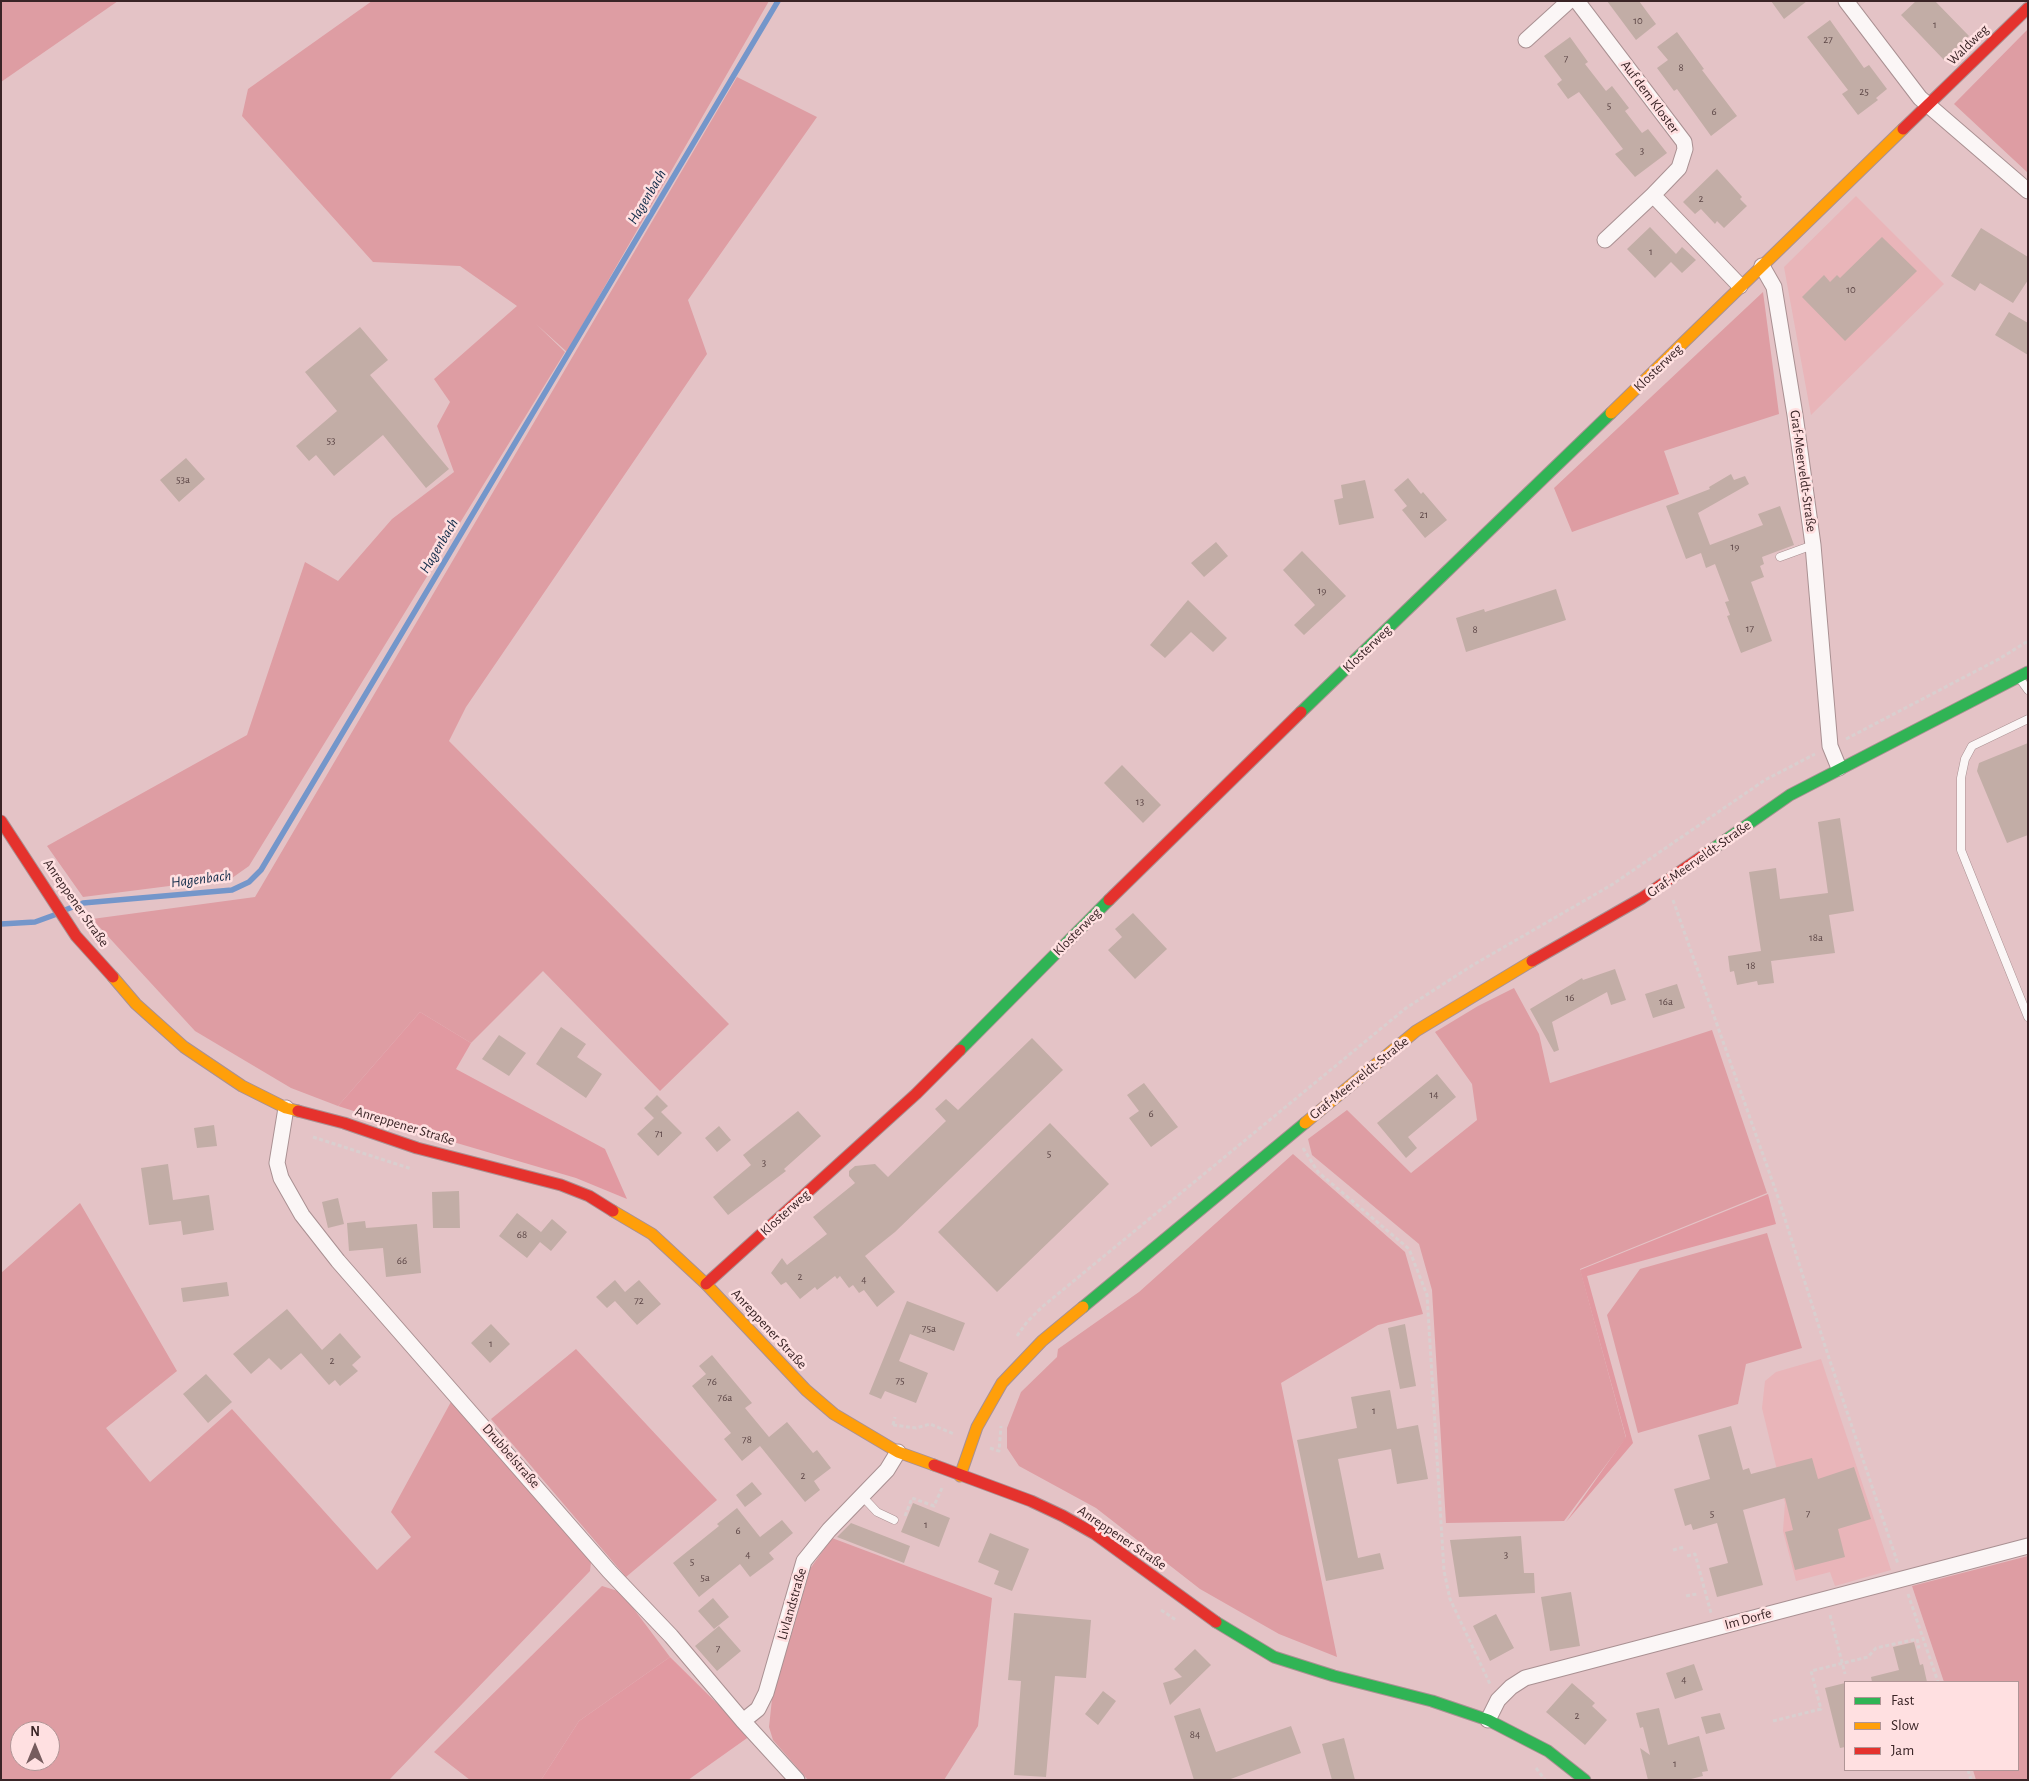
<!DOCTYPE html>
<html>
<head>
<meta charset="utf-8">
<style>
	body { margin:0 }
	#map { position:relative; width:2029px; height:1781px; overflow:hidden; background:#e4c3c6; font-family:"Alegreya Sans",sans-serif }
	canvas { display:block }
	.frame { position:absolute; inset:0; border:2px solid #3a2426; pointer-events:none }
	.legend { position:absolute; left:1844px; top:1681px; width:175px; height:90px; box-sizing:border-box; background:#ffe0e1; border:1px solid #b09596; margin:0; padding:6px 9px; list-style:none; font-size:15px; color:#3a2426 }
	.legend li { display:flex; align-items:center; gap:10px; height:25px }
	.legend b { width:25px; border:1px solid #b09596 }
	.north { position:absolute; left:10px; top:1721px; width:50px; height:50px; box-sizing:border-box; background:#ffe0e1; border:1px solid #b09596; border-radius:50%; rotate:0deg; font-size:14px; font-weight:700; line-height:20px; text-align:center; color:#3a2426 }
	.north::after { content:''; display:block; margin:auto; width:18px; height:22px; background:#765c5e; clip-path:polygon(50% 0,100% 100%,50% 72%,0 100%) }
</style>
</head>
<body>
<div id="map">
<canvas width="2029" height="1781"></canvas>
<div class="frame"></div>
<ul class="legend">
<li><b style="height:6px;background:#30b455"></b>Fast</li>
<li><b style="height:6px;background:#ff9f0a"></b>Slow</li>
<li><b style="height:6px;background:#e5322d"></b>Jam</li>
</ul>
<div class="north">N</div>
</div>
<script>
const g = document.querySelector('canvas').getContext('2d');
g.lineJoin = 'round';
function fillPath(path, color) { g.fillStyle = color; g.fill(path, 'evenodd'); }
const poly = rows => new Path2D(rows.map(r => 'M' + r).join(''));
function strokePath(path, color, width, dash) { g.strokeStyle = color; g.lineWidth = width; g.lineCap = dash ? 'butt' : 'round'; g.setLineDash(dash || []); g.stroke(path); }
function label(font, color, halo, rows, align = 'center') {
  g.font = font + ' "Alegreya Sans",sans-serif'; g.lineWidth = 5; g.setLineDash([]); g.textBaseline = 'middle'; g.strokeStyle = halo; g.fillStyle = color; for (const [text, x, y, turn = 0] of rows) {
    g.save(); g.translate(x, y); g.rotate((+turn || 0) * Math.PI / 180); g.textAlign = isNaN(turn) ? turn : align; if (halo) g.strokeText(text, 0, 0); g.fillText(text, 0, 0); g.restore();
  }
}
const built = poly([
	[1856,196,1944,284,1811,415,1784,267],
	[1821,1359,1891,1570,1835,1586,1830,1572,1796,1581,1783,1531,1785,1503,1762,1408,1765,1381,1776,1372]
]);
const green = poly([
	[1,1,118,1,1,82],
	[372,1,769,1,567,352,536,324,565,352,249,866,232,878,83,897,47,846,247,735,305,562,338,581,392,519,454,472,437,426,450,402,434,379,517,306,460,266,373,262,242,116,248,89],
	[2028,29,2028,173,1954,104],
	[737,77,817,117,688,300,707,354,466,707,449,741,729,1024,660,1091,543,971,471,1043,420,1012,338,1106,291,1088,195,1031,92,919,255,897],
	[1763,292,1779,414,1664,451,1679,494,1572,532,1554,488],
	[1514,988,1539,1034,1550,1083,1712,1030,1767,1193,1580,1269,1626,1438,1564,1521,1446,1523,1432,1290,1419,1244,1312,1155,1308,1139,1347,1110,1411,1173,1477,1120,1472,1084,1435,1032,1478,1006],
	[1293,1154,1405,1252,1423,1314,1378,1325,1281,1383,1337,1657,1279,1634,1200,1589,1096,1508,1019,1466,1007,1448,1007,1428,1021,1392,1057,1357,1058,1349,1139,1292],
	[80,1203,177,1371,106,1428,150,1482,232,1409,377,1570,411,1537,391,1512,452,1400,583,1549,591,1562,590,1571,389,1780,1,1780,1,1273],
	[20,1731,50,1731,50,1761,20,1761],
	[1767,1233,1802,1348,1746,1364,1738,1404,1638,1433,1607,1315,1640,1269],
	[576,1349,717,1500,626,1577,491,1419],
	[832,1538,992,1598,978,1726,944,1780,808,1780,773,1740,769,1727,772,1699,807,1573],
	[2028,1556,2028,1780,1976,1780,1973,1770,2018,1770,2018,1682,1944,1682,1912,1586],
	[602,1586,621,1592,670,1657,579,1721,541,1780,470,1780,434,1752]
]);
const forest = poly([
	[420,1012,471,1043,456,1069,605,1149,627,1199,576,1178,426,1134,338,1106],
	[1768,1194,1776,1224,1587,1276,1633,1443,1566,1522,1626,1437,1580,1270],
	[670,1657,750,1736,688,1780,541,1780,579,1721]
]);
const stream = poly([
	[65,910,83,903,232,890,249,882,261,870,778,1],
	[1,924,35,922,57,914]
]);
const building = poly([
	[1607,1,1639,1,1656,24,1636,40],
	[1771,1,1807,1,1784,19],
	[1916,1,1935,1,1969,36,1944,60,1901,15],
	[1830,20,1864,68,1869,65,1887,89,1876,98,1878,100,1858,115,1842,94,1848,90,1807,37],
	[1677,32,1704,69,1702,70,1737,116,1711,136,1677,89,1674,91,1657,68,1668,60,1657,47],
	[1570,37,1588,62,1585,64,1606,91,1612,86,1629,108,1625,111,1642,133,1648,129,1667,153,1635,177,1615,154,1623,149,1613,136,1579,92,1568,99,1557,84,1562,80,1544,56],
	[1717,169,1742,197,1740,199,1747,206,1724,228,1717,221,1715,224,1701,209,1695,214,1683,202],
	[1650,227,1676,254,1682,247,1696,260,1682,273,1671,262,1655,278,1627,249],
	[1981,228,2028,257,2028,280,2013,303,1980,283,1975,291,1951,276],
	[1882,237,1917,271,1845,341,1802,297,1824,275,1830,282,1837,275,1840,278],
	[2009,312,2028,323,2028,355,1995,335],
	[360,327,388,360,370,375,449,469,426,488,383,435,334,476,316,455,309,461,296,446,337,411,305,372],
	[186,458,205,479,179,502,160,480],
	[1731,474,1734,480,1745,476,1749,484,1698,513,1710,545,1763,525,1758,514,1780,506,1794,545,1762,557,1764,564,1760,566,1764,577,1751,582,1772,641,1741,653,1727,616,1730,615,1725,602,1729,601,1715,564,1706,568,1701,553,1686,559,1666,506,1710,489,1709,487],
	[1408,478,1421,494,1423,492,1447,520,1425,538,1402,510,1407,506,1394,490],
	[1365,480,1374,518,1339,525,1334,500,1343,498,1341,485],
	[1216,542,1228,556,1204,577,1191,563],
	[1302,551,1346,596,1304,635,1294,625,1315,605,1283,570],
	[1556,589,1566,620,1466,652,1456,618,1484,609,1485,612],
	[1188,600,1227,638,1213,652,1191,632,1165,658,1150,645],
	[2028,743,2028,835,2007,843,1977,771,1979,763],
	[1122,765,1161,805,1143,823,1104,783],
	[1840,818,1854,911,1829,915,1835,953,1771,961,1774,983,1758,985,1757,981,1737,985,1734,971,1730,972,1728,956,1761,951,1749,872,1776,868,1780,899,1828,893,1818,822],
	[1133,913,1167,949,1135,979,1108,950,1122,937,1115,929],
	[1615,969,1626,1000,1611,1005,1607,992,1552,1022,1559,1050,1554,1052,1530,1009,1582,978,1583,980],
	[1677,984,1685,1008,1653,1018,1645,994],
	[561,1027,586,1044,577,1057,602,1074,586,1098,536,1064],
	[499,1035,526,1053,509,1076,482,1059],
	[1032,1038,1063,1070,895,1232,865,1256,895,1292,877,1307,864,1290,859,1293,853,1285,849,1288,840,1276,837,1279,835,1276,817,1290,815,1287,800,1299,786,1282,781,1285,771,1273,782,1258,787,1265,827,1234,813,1217,855,1183,849,1176,849,1171,855,1166,875,1164,888,1177,946,1121,935,1109,946,1099,958,1110],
	[1437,1074,1456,1097,1408,1137,1417,1148,1406,1158,1377,1123],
	[1144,1083,1178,1127,1151,1147,1129,1118,1139,1111,1127,1095],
	[657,1095,668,1106,661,1112,682,1133,658,1156,637,1134,654,1118,644,1108],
	[798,1111,821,1136,784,1169,786,1171,728,1215,713,1197,751,1165,743,1155],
	[1050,1123,1109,1184,997,1292,938,1232],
	[214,1125,217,1146,197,1148,194,1128],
	[719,1126,731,1140,717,1152,705,1138],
	[168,1164,173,1200,209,1195,214,1230,183,1235,181,1221,149,1225,141,1168],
	[459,1191,460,1228,433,1228,432,1192],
	[338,1198,344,1224,328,1228,322,1202],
	[517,1213,541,1232,552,1219,567,1232,551,1251,540,1242,527,1258,499,1236],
	[365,1221,366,1228,417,1224,421,1273,386,1277,383,1248,349,1251,347,1223],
	[615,1280,625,1292,639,1280,661,1304,637,1325,615,1301,607,1308,596,1297],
	[227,1282,229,1296,183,1302,181,1288],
	[907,1301,965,1323,954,1351,910,1334,899,1361,928,1373,916,1403,885,1391,881,1399,869,1394],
	[287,1309,322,1350,340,1333,361,1357,352,1365,358,1371,340,1386,335,1380,329,1385,301,1353,281,1370,269,1358,251,1374,233,1354],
	[491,1324,510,1344,490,1363,471,1343],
	[1405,1324,1416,1386,1400,1389,1388,1328],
	[712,1355,752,1403,745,1408,769,1437,787,1422,813,1453,817,1450,831,1468,814,1481,820,1490,805,1502,760,1446,742,1461,724,1439,731,1433,692,1386,706,1374,699,1366],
	[206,1374,232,1402,208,1423,183,1394],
	[1390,1390,1397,1429,1418,1425,1428,1479,1397,1484,1391,1449,1338,1459,1358,1558,1380,1553,1384,1569,1326,1581,1297,1440,1357,1428,1351,1397],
	[1731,1426,1743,1470,1749,1468,1751,1474,1812,1458,1818,1479,1854,1467,1871,1519,1838,1529,1845,1557,1795,1570,1785,1532,1793,1530,1785,1498,1743,1510,1763,1585,1717,1597,1709,1568,1728,1563,1717,1523,1693,1530,1691,1524,1685,1526,1674,1489,1710,1479,1698,1435],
	[752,1482,762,1494,745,1507,736,1495],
	[913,1503,950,1518,939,1547,901,1532],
	[737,1508,760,1537,782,1520,793,1533,769,1553,774,1559,750,1577,740,1564,699,1597,673,1563,719,1526,717,1524],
	[851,1523,910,1546,904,1563,837,1537],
	[990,1533,1029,1549,1012,1591,994,1584,999,1571,978,1562],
	[1521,1536,1524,1573,1534,1573,1535,1593,1459,1597,1450,1540],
	[1571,1592,1580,1646,1550,1651,1541,1597],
	[713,1598,729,1617,714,1629,698,1611],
	[1014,1613,1091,1620,1086,1678,1055,1676,1046,1777,1014,1775,1021,1681,1008,1680],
	[1496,1614,1514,1648,1490,1661,1473,1626],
	[719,1626,741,1651,717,1671,695,1646],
	[1914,1642,1920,1665,1923,1664,1927,1682,1872,1682,1871,1677,1899,1670,1893,1647],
	[1195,1649,1211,1665,1170,1705,1163,1683,1182,1677,1174,1669],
	[1694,1664,1703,1690,1675,1699,1666,1673],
	[1572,1683,1595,1703,1592,1706,1607,1720,1585,1745,1546,1712],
	[1845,1683,1845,1747,1840,1748,1825,1688],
	[1103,1691,1116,1701,1098,1725,1085,1714],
	[1200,1708,1216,1752,1291,1726,1301,1753,1228,1780,1194,1780,1174,1716],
	[1659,1708,1668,1745,1699,1736,1708,1771,1702,1772,1703,1776,1687,1780,1648,1780,1640,1748,1650,1755,1643,1727,1640,1728,1636,1713],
	[1720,1713,1725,1729,1706,1734,1701,1717],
	[1344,1738,1355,1780,1332,1780,1322,1744]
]);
const path = poly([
	[1846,739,1999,659,2028,641],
	[1673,900,1779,1200,1826,1349,1898,1564],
	[313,1137,412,1169],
	[1303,1148,1318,1172,1409,1249,1427,1295,1444,1571,1450,1599,1490,1684],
	[1017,1336,1027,1322,1042,1307,1406,1008,1473,965,1613,884,1765,780,1815,754],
	[893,1425,916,1428,930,1424,954,1434],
	[893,1425,895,1417],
	[990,1448,999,1451,1001,1426],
	[905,1516,912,1498,934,1506,942,1488],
	[1673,1550,1684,1547],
	[1687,1556,1695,1554,1711,1613],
	[1908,1594,1938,1682],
	[1686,1596,1697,1594],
	[1161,1610,1176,1620],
	[1830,1615,1845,1674],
	[1773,1721,1821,1709,1811,1671,1868,1657,1876,1648,1917,1639,1919,1647,1915,1647],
	[1536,1768,1545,1780],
	[1968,1770,1971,1780]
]);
const lane = poly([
	[1780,557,1813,545],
	[2020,679,2028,690],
	[2028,719,1972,746,1965,759,1961,778,1961,850,2028,1017],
	[862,1496,877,1512,894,1520]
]);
const street = poly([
	[1577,1,1684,142,1685,149,1679,168,1653,195,1740,286],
	[1846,1,1920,98,2028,191],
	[1526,40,1569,1],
	[1605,240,1653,195],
	[1762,266,1774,287,1795,415,1813,545,1830,746,1839,768],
	[286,1108,277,1163,281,1178,302,1215,338,1261,609,1571,671,1636,743,1721,797,1780],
	[1488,1720,1498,1700,1511,1687,1525,1678,2028,1546],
	[743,1721,758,1709,766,1693,804,1561,829,1530,887,1470,898,1452]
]);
const fast = poly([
	[1301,712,1611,413],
	[1707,853,1790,795,2028,672],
	[960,1050,1109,900],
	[1083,1307,1305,1123],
	[1216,1622,1274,1657,1334,1676,1432,1701,1488,1720,1548,1751,1585,1780]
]);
const slow = poly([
	[1611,413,1903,129],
	[113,977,136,1004,184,1047,242,1086,286,1108,298,1111],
	[1305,1123,1416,1031,1532,961],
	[613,1211,652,1234,706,1284,806,1390,834,1414,898,1452,934,1465],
	[960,1476,977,1427,1002,1383,1042,1341,1083,1307]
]);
const jam = poly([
	[1903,129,2028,8],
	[1,821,76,936,113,977],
	[1109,900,1301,712],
	[1532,961,1642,898,1707,853],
	[298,1111,344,1123,417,1148,561,1185,589,1196,613,1211],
	[706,1284,916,1094,960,1050],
	[934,1465,1031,1501,1063,1516,1095,1534,1216,1622]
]);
const numberNames = [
	["10",1638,21],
	["1",1935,25],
	["27",1828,40],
	["7",1566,59],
	["8",1681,68],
	["25",1864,92],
	["5",1609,106],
	["6",1714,112],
	["3",1642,151],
	["2",1701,199],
	["1",1651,252],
	["10",1851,290],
	["53",331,441],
	["53a",183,480],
	["21",1424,515],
	["19",1735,547],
	["19",1322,591],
	["17",1750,629],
	["8",1475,630],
	["13",1140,802],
	["18a",1816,938],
	["18",1751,966],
	["16",1570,998],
	["16a",1666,1002],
	["14",1434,1095],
	["6",1151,1114],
	["71",659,1134],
	["5",1049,1154],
	["3",764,1163],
	["68",522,1235],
	["66",402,1261],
	["2",800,1277],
	["4",864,1280],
	["72",639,1301],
	["75a",929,1329],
	["1",491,1344],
	["2",332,1361],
	["75",900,1381],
	["76",712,1382],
	["76a",725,1398],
	["1",1374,1411],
	["78",747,1440],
	["2",803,1476],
	["5",1712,1514],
	["7",1808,1514],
	["1",926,1525],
	["6",738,1531],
	["4",748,1555],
	["3",1506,1555],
	["5",692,1562],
	["5a",705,1578],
	["7",718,1649],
	["4",1684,1680],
	["2",1577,1716],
	["84",1195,1735],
	["1",1675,1764]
];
const streetNames = [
	["Waldweg",1968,45,-44],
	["Auf dem Kloster",1650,97,53],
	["Klosterweg",1658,368,-44],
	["Graf-Meerveldt-Straße",1803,471,82],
	["Klosterweg",1367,649,-44],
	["Graf-Meerveldt-Straße",1699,859,-35],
	["Anreppener Straße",76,903,55],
	["Klosterweg",1077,932,-45],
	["Graf-Meerveldt-Straße",1359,1078,-39],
	["Anreppener Straße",405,1126,17],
	["Klosterweg",785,1213,-42],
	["Anreppener Straße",769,1329,47],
	["Drubbelstraße",511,1456,49],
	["Anreppener Straße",1122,1538,34],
	["Livlandstraße",792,1604,-74],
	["Im Dorfe",1748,1619,-15]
];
const waterNames = [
	["Hagenbach",647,197,-59],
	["Hagenbach",439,546,-59],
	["Hagenbach",201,879,-7]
];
fillPath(built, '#e9b5b9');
fillPath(green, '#de9da3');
fillPath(forest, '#e199a1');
strokePath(stream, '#7496ca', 5.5);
fillPath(building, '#c2ada6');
strokePath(lane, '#a99092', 9);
strokePath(street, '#a99092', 17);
strokePath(fast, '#a99092', 13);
strokePath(slow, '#a99092', 13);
strokePath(jam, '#a99092', 13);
strokePath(path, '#d9cfcf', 3, [4, 2.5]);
strokePath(lane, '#fbf6f6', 8);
strokePath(street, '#fbf6f6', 15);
strokePath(fast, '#30b455', 11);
strokePath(slow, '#ff9f0a', 11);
strokePath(jam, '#e5322d', 11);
label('11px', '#5c4646', null, numberNames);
label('14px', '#3a2426', '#ffe0e1', streetNames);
label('italic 15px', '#112b49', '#ffe0e1', waterNames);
</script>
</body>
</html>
